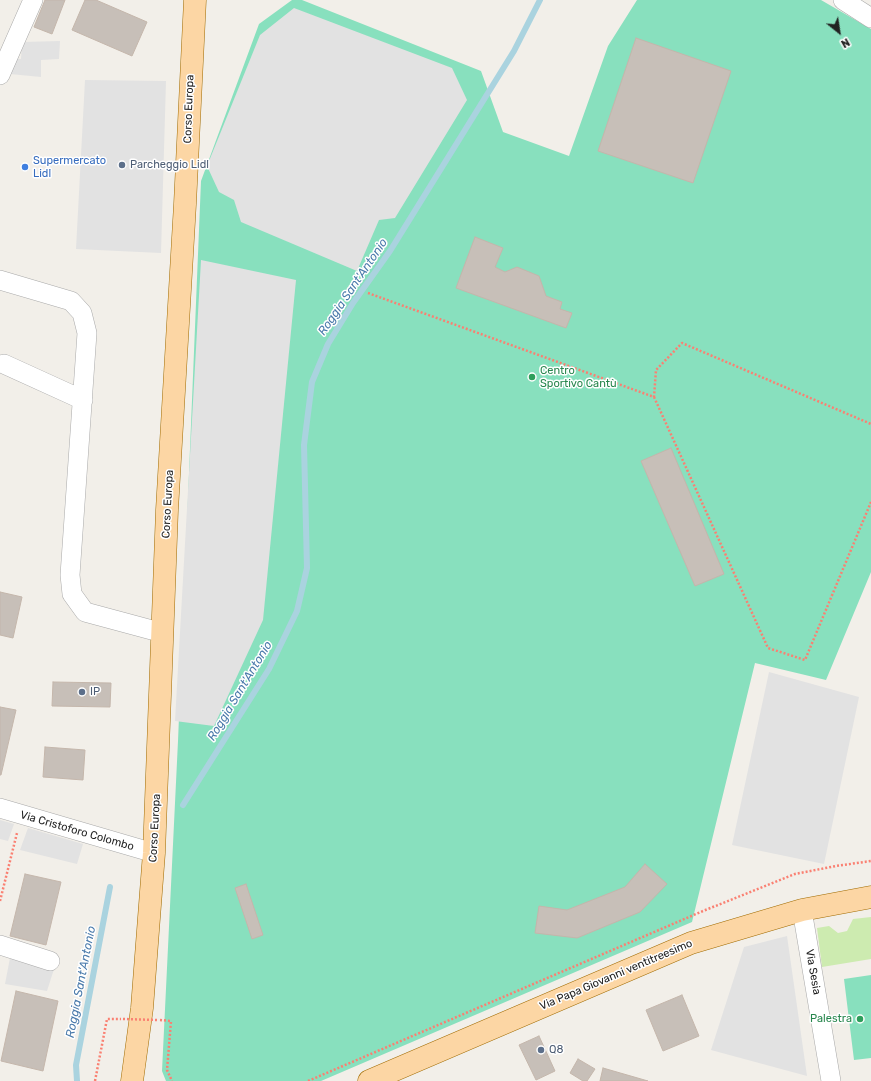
<!DOCTYPE html>
<html>
<head>
<meta charset="utf-8">
<style>
	body { margin:0 }
	#map { position:relative; width:871px; height:1081px; overflow:hidden; background:#f2efe9; font-family:Rubik,sans-serif }
	canvas { display:block }
	.north { position:absolute; left:819px; top:12px; width:40px; height:40px; -webkit-text-stroke:3px #fff; paint-order:stroke; rotate:150deg; font-size:11px; font-weight:700; line-height:16px; text-align:center; color:#222 }
	.north::after { content:''; display:block; margin:auto; width:14px; height:18px; background:#222; clip-path:polygon(50% 0,100% 100%,50% 72%,0 100%) }
</style>
</head>
<body>
<div id="map">
<canvas width="871" height="1081"></canvas>
<div class="north">N</div>
</div>
<script>
const g = document.querySelector('canvas').getContext('2d');
g.lineJoin = 'round';
function fillPath(path, color) { g.fillStyle = color; g.fill(path, 'evenodd'); }
const poly = rows => new Path2D(rows.map(r => 'M' + r).join(''));
function strokePath(path, color, width, dash) { g.strokeStyle = color; g.lineWidth = width; g.lineCap = dash ? 'butt' : 'round'; g.setLineDash(dash || []); g.stroke(path); }
function label(font, color, halo, rows, align = 'center') {
  g.font = font + ' Rubik,sans-serif'; g.lineWidth = 3; g.setLineDash([]); g.textBaseline = 'middle'; g.strokeStyle = halo; g.fillStyle = color; for (const [text, x, y, turn = 0] of rows) {
    g.save(); g.translate(x, y); g.rotate((+turn || 0) * Math.PI / 180); g.textAlign = isNaN(turn) ? turn : align; if (halo) g.strokeText(text, 0, 0); g.fillText(text, 0, 0); g.restore();
  }
}
const grass = poly([
	[871,917,871,959,822,967,817,928,829,926,838,933,847,931,853,919]
]);
const pitch = poly([
	[292,0,302,0,481,71,503,132,569,156,608,46,637,0,821,0,871,29,871,572,826,680,755,663,692,922,321,1081,166,1081,162,1071,178,741,201,181,259,24],
	[871,975,871,1058,854,1060,844,979]
]);
const parking = poly([
	[294,8,452,68,467,100,395,218,379,220,357,271,241,222,234,200,219,192,207,166,260,35],
	[60,41,59,59,41,60,41,77,10,74,11,58,21,59,22,42],
	[85,80,166,81,161,253,76,249],
	[201,260,296,280,263,620,214,726,175,721],
	[769,672,859,697,824,864,732,845],
	[0,820,14,824,8,841,0,839],
	[28,828,83,844,77,864,20,850],
	[787,936,807,1076,711,1050,744,947],
	[10,958,54,969,47,991,5,984]
]);
const stream = poly([
	[183,805,269,669,297,611,307,568,304,445,312,382,328,344,353,303,390,251,514,51,540,0],
	[77,1081,76,1065,110,887]
]);
const building = poly([
	[45,0,65,0,52,34,34,27,45,0],
	[85,0,96,0,147,22,132,56,72,30,85,0],
	[636,38,731,71,693,183,598,151,636,38],
	[475,237,503,248,495,267,505,272,517,267,539,276,546,296,562,302,560,309,572,313,566,328,456,288,475,237],
	[671,448,724,574,695,586,641,461,671,448],
	[0,592,22,597,13,638,0,635,0,592],
	[53,682,111,683,110,707,52,706,53,682],
	[0,707,16,710,1,775,0,775,0,707],
	[45,747,85,750,83,780,43,777,45,747],
	[645,864,667,884,640,912,577,938,535,933,539,906,567,910,625,887,645,864],
	[25,874,61,882,46,945,10,936,25,874],
	[246,884,263,935,252,939,235,888,246,884],
	[16,991,58,1001,43,1071,1,1061,16,991],
	[682,995,699,1036,663,1051,646,1010,682,995],
	[539,1036,555,1071,536,1080,519,1045,539,1036],
	[578,1059,595,1069,587,1081,583,1081,570,1073,578,1059],
	[603,1068,648,1081,600,1081,603,1068]
]);
const path = poly([
	[368,293,654,397,656,370,682,343,871,424],
	[654,397,768,648,805,660,871,502],
	[0,901,17,833],
	[160,1020,171,1021,167,1070,172,1081],
	[95,1081,107,1019,121,1019],
	[308,1081,703,911,795,874,836,866,871,861]
]);
const minor = poly([
	[843,0,871,18],
	[0,75,33,0],
	[0,280,71,301,82,313,87,333,70,575,72,594,85,612,163,633],
	[4,364,83,400],
	[0,808,154,853],
	[802,910,831,1081],
	[0,945,50,961]
]);
const major = poly([
	[132,1081,142,1008,154,853,167,510,185,204,195,0],
	[369,1081,691,943,802,910,871,897]
]);
const pathBridge = poly([
	[123,1019,158,1020]
]);
const markers = [
	[122,165,4,"#5c6f8a"],
	[25,167,4,"#3f7fe0"],
	[532,377,4,"#2e9e5b"],
	[82,692,4,"#5c6f8a"],
	[860,1019,4,"#2e9e5b"],
	[541,1050,4,"#5c6f8a"]
];
const streetNames = [
	["Corso Europa",189,109,-88],
	["Corso Europa",168,504,-87],
	["Corso Europa",155,828,-87],
	["Via Cristoforo Colombo",77,831,16],
	["Via Sesia",813,972,80],
	["Via Papa Giovanni ventitreesimo",616,975,-23]
];
const shopNames = [
	["Supermercato",33,161],
	["Lidl",33,174]
];
const serviceNames = [
	["Parcheggio Lidl",130,165],
	["IP",90,692],
	["Q8",549,1050]
];
const leisureNames = [
	["Centro",540,371],
	["Sportivo Cantù",540,384],
	["Palestra",852,1019,"right"]
];
const waterNames = [
	["Roggia Sant'Antonio",353,287,-56],
	["Roggia Sant'Antonio",240,691,-59],
	["Roggia Sant'Antonio",81,982,-79]
];
fillPath(grass, '#cdebb0');
fillPath(pitch, '#88e0be');
fillPath(parking, '#e2e2e2');
strokePath(stream, '#aad3df', 6);
fillPath(building, '#c7bfb8');
strokePath(building, '#c4b6ab', 1);
strokePath(minor, '#a9a9a9', 20);
strokePath(major, '#a06b00', 23);
strokePath(path, '#fa8072', 2.5, [2, 2]);
strokePath(minor, '#fff', 19);
strokePath(major, '#fcd6a4', 22);
strokePath(pathBridge, '#fa8072', 2.5, [2, 2]);
for (const [x, y, r, color] of markers) { const dot = new Path2D(); dot.arc(x, y, r, 0, 2 * Math.PI); g.fillStyle = color; g.fill(dot); strokePath(dot, '#fff', 1.5); }
label('11px', '#222', '#fff', streetNames);
label('11px', '#366cbe', '#fff', shopNames, 'left');
label('11px', '#4e5e75', '#fff', serviceNames, 'left');
label('11px', '#27864d', '#fff', leisureNames, 'left');
label('italic 12px', '#4a7aab', '#fff', waterNames);
</script>
</body>
</html>
